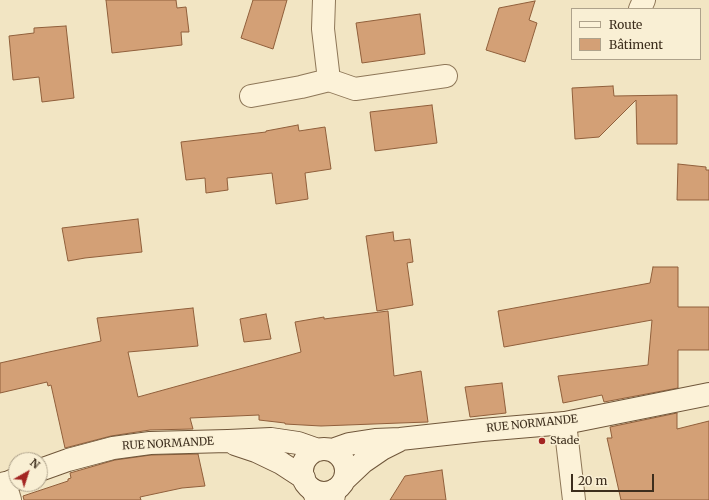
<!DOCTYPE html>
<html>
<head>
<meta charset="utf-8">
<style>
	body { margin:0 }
	#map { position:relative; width:709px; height:500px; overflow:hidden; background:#f2e5c3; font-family:Merriweather,serif }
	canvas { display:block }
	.legend { position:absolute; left:571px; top:8px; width:130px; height:52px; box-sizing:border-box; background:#f9efd4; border:1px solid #aea28b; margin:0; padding:5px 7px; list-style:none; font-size:12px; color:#3d2e1d }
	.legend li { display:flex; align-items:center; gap:8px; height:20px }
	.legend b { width:20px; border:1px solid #aea28b }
	.north { position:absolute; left:8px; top:452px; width:40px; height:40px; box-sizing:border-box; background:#f9efd4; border:1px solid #aea28b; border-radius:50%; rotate:39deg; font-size:11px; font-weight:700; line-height:16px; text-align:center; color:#3d2e1d }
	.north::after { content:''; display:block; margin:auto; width:14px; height:18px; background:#a32522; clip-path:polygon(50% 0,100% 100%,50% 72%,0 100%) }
	.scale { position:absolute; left:571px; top:474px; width:83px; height:18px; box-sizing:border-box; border:2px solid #3d2e1d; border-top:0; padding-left:5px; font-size:12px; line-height:14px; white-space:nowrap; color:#3d2e1d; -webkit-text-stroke:3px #f9efd4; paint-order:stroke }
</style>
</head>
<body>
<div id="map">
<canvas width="709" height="500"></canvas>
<ul class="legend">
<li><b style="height:5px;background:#fcf2d8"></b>Route</li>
<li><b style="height:11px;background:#d3a076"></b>Bâtiment</li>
</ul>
<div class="north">N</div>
<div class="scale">20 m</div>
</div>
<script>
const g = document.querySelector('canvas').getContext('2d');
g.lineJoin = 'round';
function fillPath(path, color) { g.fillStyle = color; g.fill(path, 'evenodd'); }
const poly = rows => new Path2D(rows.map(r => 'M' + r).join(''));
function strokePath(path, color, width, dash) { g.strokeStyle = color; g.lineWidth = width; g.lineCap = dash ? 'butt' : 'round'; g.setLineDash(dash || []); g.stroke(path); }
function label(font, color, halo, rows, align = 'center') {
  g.font = font + ' Merriweather,serif'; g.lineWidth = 3; g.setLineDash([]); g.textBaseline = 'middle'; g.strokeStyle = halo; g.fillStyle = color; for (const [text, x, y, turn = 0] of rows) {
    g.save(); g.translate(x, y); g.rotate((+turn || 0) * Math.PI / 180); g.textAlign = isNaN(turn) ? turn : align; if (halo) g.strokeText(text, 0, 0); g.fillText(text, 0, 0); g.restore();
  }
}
const building = poly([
	[106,0,176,0,177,8,186,7,189,32,181,32,182,45,112,53,106,0],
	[253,0,287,0,273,49,241,38,253,0],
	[535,1,529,20,537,23,525,62,486,50,499,8,535,1],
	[420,14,425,54,362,63,356,23,420,14],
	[66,26,74,98,42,102,39,77,13,80,9,36,34,33,34,28,66,26],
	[613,86,614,96,677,95,677,144,637,144,636,100,599,137,575,139,572,88,613,86],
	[432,105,437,143,375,151,370,112,432,105],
	[298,125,299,131,325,127,331,169,305,173,308,199,276,204,272,173,227,178,228,190,206,193,205,178,186,180,181,142,266,132,266,131,298,125],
	[678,164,706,167,706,170,709,170,709,200,677,200,678,164],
	[138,219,142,252,85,258,68,261,62,228,138,219],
	[393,232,394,241,410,239,413,262,407,263,413,305,377,311,366,236,393,232],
	[653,267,678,267,678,307,709,307,709,350,678,350,678,388,604,402,602,395,563,403,558,376,648,365,652,320,504,347,498,311,650,283,653,267],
	[193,308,198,346,128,352,138,397,301,352,295,322,324,317,324,319,388,311,394,376,421,371,428,422,400,423,321,426,285,424,285,423,259,420,259,415,190,418,193,429,150,430,111,436,65,448,51,385,48,386,47,382,0,393,0,363,49,352,101,341,97,318,193,308],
	[266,314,271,339,244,342,240,319,266,314],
	[502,383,506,413,470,417,465,387,502,383],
	[677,413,677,429,709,421,709,500,621,500,607,438,612,438,610,427,677,413],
	[198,454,205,486,182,488,140,497,141,500,24,500,23,496,68,481,68,479,71,478,70,473,115,460,151,455,198,454],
	[442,470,446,500,390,500,405,476,442,470]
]);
const street = poly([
	[324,0,323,29,329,80,355,89,446,76],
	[640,9,644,0],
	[251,96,301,87,329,80],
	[565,423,574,500],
	[5,483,10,500],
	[313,490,317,500],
	[333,500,335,490]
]);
const secondary = poly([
	[235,444,256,451,281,463,304,478],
	'302 471a22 22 0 1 1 44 0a22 22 0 1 1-44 0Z',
	[332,450,349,444,375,440,400,439,482,430,565,423,709,394],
	[40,470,68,460,113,448,150,443,228,441,271,439,298,443,318,450],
	[345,479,363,462,382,449,398,441],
	[0,486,16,479]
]);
const markers = [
	[542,441,4,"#a32522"]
];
const streetNames = [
	["RUE NORMANDE",532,424,-6],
	["RUE NORMANDE",168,444,-3]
];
const poiNames = [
	["Stade",550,441]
];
fillPath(building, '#d3a076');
strokePath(building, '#905f3b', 1);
strokePath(street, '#8e7758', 24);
strokePath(secondary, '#70573b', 24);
strokePath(street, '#fcf2d8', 22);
strokePath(secondary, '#fcf2d8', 22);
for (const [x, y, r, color] of markers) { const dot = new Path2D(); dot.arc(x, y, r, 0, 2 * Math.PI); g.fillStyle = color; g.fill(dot); strokePath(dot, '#f9efd4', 1.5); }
label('11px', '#3d2e1d', '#f9efd4', streetNames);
label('11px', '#3d2e1d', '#f9efd4', poiNames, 'left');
</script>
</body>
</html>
